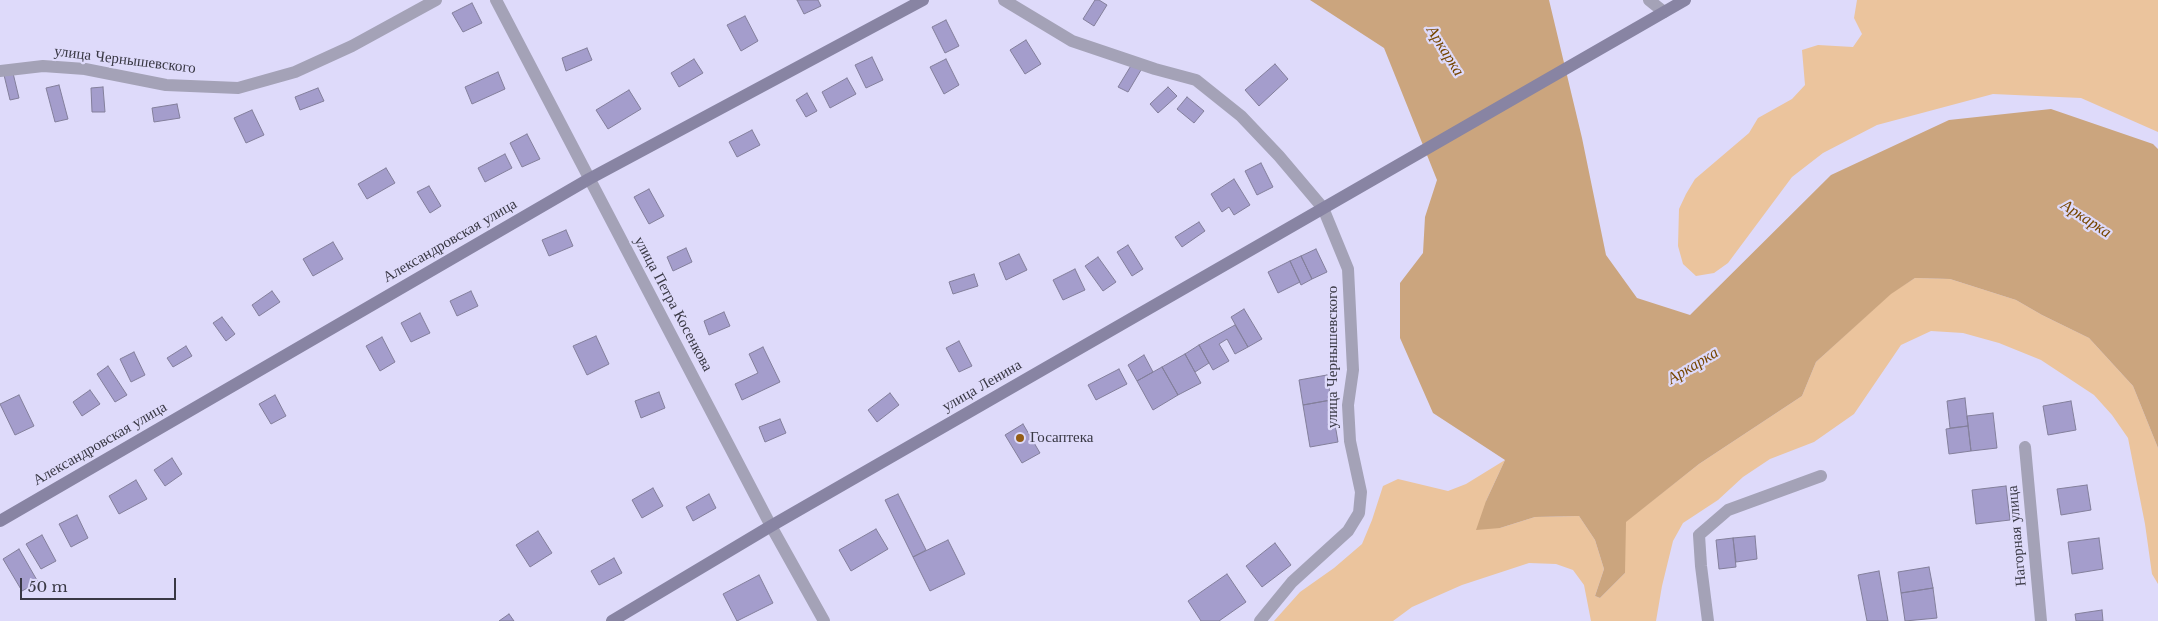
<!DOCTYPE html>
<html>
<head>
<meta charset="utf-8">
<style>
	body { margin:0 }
	#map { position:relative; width:2158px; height:621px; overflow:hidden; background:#dedafa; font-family:"Libre Baskerville",serif }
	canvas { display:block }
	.scale { position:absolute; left:20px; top:578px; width:156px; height:22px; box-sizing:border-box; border:2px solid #393844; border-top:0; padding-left:6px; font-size:15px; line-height:18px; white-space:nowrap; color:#393844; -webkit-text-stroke:4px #dedafa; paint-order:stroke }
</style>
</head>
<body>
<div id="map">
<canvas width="2158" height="621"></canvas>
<div class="scale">50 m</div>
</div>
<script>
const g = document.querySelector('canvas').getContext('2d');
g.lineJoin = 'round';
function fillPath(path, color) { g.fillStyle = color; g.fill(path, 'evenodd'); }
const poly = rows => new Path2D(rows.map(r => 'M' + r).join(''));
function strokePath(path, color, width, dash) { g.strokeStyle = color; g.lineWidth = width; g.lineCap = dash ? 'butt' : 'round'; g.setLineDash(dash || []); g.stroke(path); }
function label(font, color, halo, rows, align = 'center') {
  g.font = font + ' "Libre Baskerville",serif'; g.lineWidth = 4.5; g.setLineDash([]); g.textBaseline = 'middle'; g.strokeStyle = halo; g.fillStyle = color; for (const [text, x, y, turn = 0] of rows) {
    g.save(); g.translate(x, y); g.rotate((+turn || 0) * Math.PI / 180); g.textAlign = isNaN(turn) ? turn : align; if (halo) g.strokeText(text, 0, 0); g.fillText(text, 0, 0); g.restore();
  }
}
const green = poly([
	[1857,0,2158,0,2158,132,2081,98,1993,94,1877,125,1823,153,1792,177,1728,263,1714,273,1696,276,1683,264,1678,246,1679,209,1686,194,1695,179,1749,133,1758,118,1792,99,1805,85,1802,50,1818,45,1853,47,1862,34,1854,18],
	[1915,278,1950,279,2016,300,2042,315,2089,338,2133,386,2158,448,2158,584,2152,574,2145,524,2128,438,2112,415,2094,395,2041,360,1999,343,1963,333,1931,331,1901,345,1854,414,1814,442,1770,459,1743,477,1718,500,1683,523,1673,541,1662,586,1656,621,1591,621,1584,585,1573,570,1556,564,1529,563,1462,585,1412,607,1393,621,1274,621,1300,592,1334,568,1362,544,1372,520,1383,486,1398,479,1448,491,1466,484,1505,460,1486,501,1500,528,1535,517,1579,516,1595,540,1604,569,1595,596,1600,598,1625,573,1625,522,1699,464,1802,396,1816,362,1891,293]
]);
const water = poly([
	[1310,0,1549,0,1582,138,1606,255,1637,298,1690,315,1831,175,1949,120,2051,109,2153,144,2158,149,2158,448,2133,386,2089,338,2042,315,2016,300,1950,279,1915,278,1891,294,1816,362,1802,396,1699,464,1626,522,1625,573,1600,598,1595,596,1604,569,1595,540,1579,516,1535,517,1500,528,1476,530,1486,501,1505,460,1433,413,1400,338,1400,283,1423,253,1425,217,1437,180,1384,48]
]);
const building = poly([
	[797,0,818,0,821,6,804,14,797,0],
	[1095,0,1099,0,1107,5,1094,26,1083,19,1095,0],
	[472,3,482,23,463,32,452,13,472,3],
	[745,16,758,41,741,51,727,25,745,16],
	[946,20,959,46,945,53,932,27,946,20],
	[1026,40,1041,64,1025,74,1010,50,1026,40],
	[587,48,592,60,566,71,562,58,587,48],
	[872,57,883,80,866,88,855,65,872,57],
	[694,59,703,73,679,87,671,73,694,59],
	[946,59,959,85,944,94,930,67,946,59],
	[1132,64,1141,70,1128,92,1118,87,1132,64],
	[1275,64,1288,79,1259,106,1245,90,1275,64],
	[498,72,505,89,472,104,465,87,498,72],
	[13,73,19,98,10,100,4,75,13,73],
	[847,78,856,94,830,108,822,92,847,78],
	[59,85,68,119,55,122,46,88,59,85],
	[103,87,105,112,92,112,91,88,103,87],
	[1168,87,1177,96,1158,113,1150,104,1168,87],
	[318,88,324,101,300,110,295,97,318,88],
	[629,90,641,109,608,129,596,110,629,90],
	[807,93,817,111,806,117,796,100,807,93],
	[1187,97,1204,111,1194,123,1177,109,1187,97],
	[177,104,180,118,154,122,152,108,177,104],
	[252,110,264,135,246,143,234,118,252,110],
	[752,130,760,145,737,157,729,142,752,130],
	[527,134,540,159,522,167,510,143,527,134],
	[505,154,512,168,485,182,478,168,505,154],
	[1261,163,1273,187,1257,195,1245,171,1261,163],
	[386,168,395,183,367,199,358,184,386,168],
	[1234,179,1250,205,1234,215,1229,207,1222,212,1211,194,1234,179],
	[429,186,441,206,430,213,417,192,429,186],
	[649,189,664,216,649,224,634,197,649,189],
	[1199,222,1205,231,1182,247,1175,237,1199,222],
	[566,230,573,246,549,256,542,240,566,230],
	[333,242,343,259,313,276,303,259,333,242],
	[1128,245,1143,269,1132,276,1117,252,1128,245],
	[686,248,692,262,673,271,667,257,686,248],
	[1316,249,1327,272,1312,279,1301,256,1316,249],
	[1019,254,1027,270,1006,280,999,263,1019,254],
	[1301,256,1312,279,1301,285,1290,261,1301,256],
	[1098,257,1116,282,1103,291,1085,266,1098,257],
	[1290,261,1300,282,1278,293,1268,272,1290,261],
	[1075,269,1085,290,1063,300,1053,280,1075,269],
	[974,274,978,286,953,294,949,282,974,274],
	[272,291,280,302,259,316,252,305,272,291],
	[471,291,478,306,457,316,450,301,471,291],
	[1244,309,1262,339,1248,347,1231,317,1244,309],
	[724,312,730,326,709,335,704,321,724,312],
	[420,313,430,333,411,342,401,323,420,313],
	[222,317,235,334,226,341,213,323,222,317],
	[1235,325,1248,347,1235,354,1227,339,1219,344,1229,361,1213,370,1199,345,1235,325],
	[596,336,609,364,587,375,573,346,596,336],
	[382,337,395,362,380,371,366,346,382,337],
	[959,341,972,366,959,372,946,348,959,341],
	[1199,345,1209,363,1195,372,1185,354,1199,345],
	[186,346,192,356,173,367,167,358,186,346],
	[763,347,780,382,742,400,735,384,758,373,749,354,763,347],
	[134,352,145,375,131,382,120,359,134,352],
	[1185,354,1201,383,1178,395,1162,367,1185,354],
	[1144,355,1153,372,1137,381,1128,365,1144,355],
	[108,366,127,395,115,402,97,374,108,366],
	[1162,367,1178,395,1153,410,1137,381,1162,367],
	[1119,369,1127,384,1096,400,1088,385,1119,369],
	[1327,375,1331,400,1303,405,1299,380,1327,375],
	[90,390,100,404,82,416,73,402,90,390],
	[659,392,665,408,641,418,635,401,659,392],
	[890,393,899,405,877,422,868,410,890,393],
	[19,395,34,426,15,435,0,404,19,395],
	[275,395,286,416,271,424,259,404,275,395],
	[1965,398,1968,426,1950,428,1947,401,1965,398],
	[1331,400,1338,442,1310,447,1303,405,1331,400],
	[2071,401,2076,430,2048,435,2043,406,2071,401],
	[1993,413,1997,448,1971,451,1967,416,1993,413],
	[780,419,786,433,765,442,759,427,780,419],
	[1023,424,1040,453,1022,463,1005,435,1023,424],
	[1968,426,1971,451,1949,454,1946,429,1968,426],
	[172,458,182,474,165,486,154,470,172,458],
	[136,480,147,499,119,514,109,496,136,480],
	[2087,485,2091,510,2061,515,2057,489,2087,485],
	[2006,486,2010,520,1976,524,1972,490,2006,486],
	[653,488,663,506,642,518,632,500,653,488],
	[709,494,716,508,693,521,686,507,709,494],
	[898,494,926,550,913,557,885,500,898,494],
	[77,515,88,538,71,547,59,524,77,515],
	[876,529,888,549,851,571,839,550,876,529],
	[538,531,552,553,530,567,516,545,538,531],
	[42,535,56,561,41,569,26,544,42,535],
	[1755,536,1757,559,1736,562,1733,538,1755,536],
	[1733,538,1736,567,1719,569,1716,540,1733,538],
	[2099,538,2103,569,2072,574,2068,542,2099,538],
	[948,540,965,574,930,591,913,557,948,540],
	[1275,543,1291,565,1262,587,1246,566,1275,543],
	[19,549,38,582,22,591,3,559,19,549],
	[614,558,622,573,599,585,591,571,614,558],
	[1929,567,1933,588,1901,593,1898,572,1929,567],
	[1879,571,1888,621,1867,621,1858,575,1879,571],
	[1227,574,1246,602,1219,621,1201,621,1188,601,1227,574],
	[759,575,773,603,737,621,723,594,759,575],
	[1933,588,1937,618,1905,621,1901,593,1933,588],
	[2102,610,2103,621,2076,621,2075,614,2102,610],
	[509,614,514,621,499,621,509,614]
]);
const street = poly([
	[496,0,771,526,824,621],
	[1004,0,1072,41,1155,69,1196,80,1241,116,1279,156,1323,208,1348,269,1353,370,1348,405,1350,441,1361,492,1359,513,1348,531,1292,582,1260,621],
	[1649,0,1664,12],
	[0,71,43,66,85,69,166,85,238,88,295,72,352,46,436,0],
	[2025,447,2041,621],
	[1708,621,1701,566,1699,535,1728,510,1821,476]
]);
const secondary = poly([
	[0,521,589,179,923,0],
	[612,621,771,526,1685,0]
]);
const markers = [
	[1020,438,5,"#945d15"]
];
const streetNames = [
	["улица Чернышевского",125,60,7],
	["Александровская улица",450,241,-30],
	["улица Петра Косенкова",673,304,62],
	["улица Чернышевского",1333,357,-90],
	["улица Ленина",982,386,-30],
	["Александровская улица",100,444,-30],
	["Нагорная улица",2017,536,-95]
];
const poiNames = [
	["Госаптека",1030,438]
];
const waterNames = [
	["Аркарка",1445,51,58],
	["Аркарка",2086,219,33],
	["Аркарка",1693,366,-31]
];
fillPath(green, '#ebc49d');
fillPath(water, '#cba57e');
fillPath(building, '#a49dcc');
strokePath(building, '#837f9b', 1);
strokePath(street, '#a4a2b7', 12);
strokePath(secondary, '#8884a3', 12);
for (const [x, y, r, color] of markers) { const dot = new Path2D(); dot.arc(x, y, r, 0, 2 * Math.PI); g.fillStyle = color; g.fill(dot); strokePath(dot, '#dedafa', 2); }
label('15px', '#393844', '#dedafa', streetNames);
label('15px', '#393844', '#dedafa', poiNames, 'left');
label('italic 16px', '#764600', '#dedafa', waterNames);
</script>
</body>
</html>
